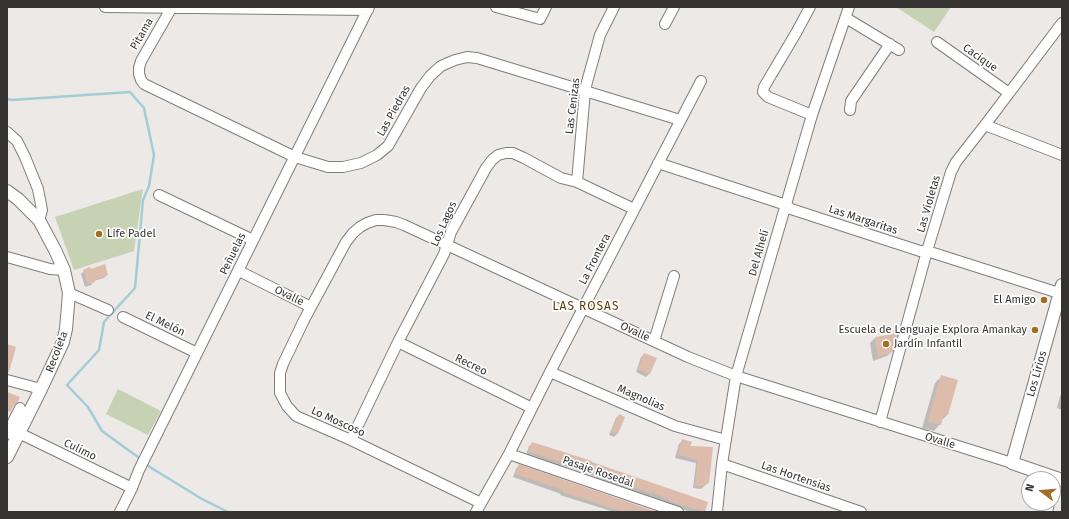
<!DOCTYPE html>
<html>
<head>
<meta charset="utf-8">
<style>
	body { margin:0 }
	#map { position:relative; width:1069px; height:519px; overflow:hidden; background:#ede9e7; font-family:"Fira Sans",sans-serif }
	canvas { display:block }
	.frame { position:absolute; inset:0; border:8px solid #343332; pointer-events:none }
	.north { position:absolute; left:1021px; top:471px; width:40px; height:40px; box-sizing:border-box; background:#fff; border:1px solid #aeadad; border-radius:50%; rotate:286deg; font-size:11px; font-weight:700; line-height:16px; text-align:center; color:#343332 }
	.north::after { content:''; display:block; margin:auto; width:14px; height:18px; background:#a26e26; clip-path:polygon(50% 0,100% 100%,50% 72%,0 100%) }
</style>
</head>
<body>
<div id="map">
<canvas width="1069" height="519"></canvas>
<div class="frame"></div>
<div class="north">N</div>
</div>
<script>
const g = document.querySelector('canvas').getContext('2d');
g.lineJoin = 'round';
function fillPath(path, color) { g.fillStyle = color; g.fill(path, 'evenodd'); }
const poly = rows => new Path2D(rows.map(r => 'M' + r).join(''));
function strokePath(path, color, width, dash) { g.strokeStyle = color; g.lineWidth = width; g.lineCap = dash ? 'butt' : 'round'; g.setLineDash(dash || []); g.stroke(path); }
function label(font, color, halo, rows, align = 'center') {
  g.font = font + ' "Fira Sans",sans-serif'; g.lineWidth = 3.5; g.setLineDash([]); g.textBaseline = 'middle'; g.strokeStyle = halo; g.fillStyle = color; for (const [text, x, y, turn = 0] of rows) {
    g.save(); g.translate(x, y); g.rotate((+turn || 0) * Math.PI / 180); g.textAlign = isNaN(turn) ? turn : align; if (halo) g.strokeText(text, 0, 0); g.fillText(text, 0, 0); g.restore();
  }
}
const green = poly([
	[896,7,951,7,934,32],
	[143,189,134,251,74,270,55,217],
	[118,389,161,411,148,435,106,414]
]);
const shadow = poly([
	[90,270,107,275,104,278,94,281,91,285,85,287,81,274,84,271],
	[875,338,892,351,887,356,873,361,870,343],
	[645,354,650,373,646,377,636,372,641,357],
	[941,377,948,414,941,421,940,424,934,431,922,428,935,383],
	[1062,394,1062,410,1057,408,1060,396],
	[619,415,617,434,614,437,609,435,616,418],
	[683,440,709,470,708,483,701,489,693,488,696,463,675,458,679,444],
	[533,443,707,503,704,512,691,512,667,504,667,502,596,478,597,477,561,465,560,466,526,455,529,446],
	[519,465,655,512,614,512,560,495,561,494,513,477,516,469]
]);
const stream = poly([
	[7,99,12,100,130,92,144,108,154,155,149,186,143,200,135,288,104,322,99,350,67,385,88,407,102,431,142,460],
	[146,464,153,469,202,499,228,512]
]);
const building = poly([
	[105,264,108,275,95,280,95,282,88,284,83,270,90,267,91,269],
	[898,333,893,352,878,357,875,337],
	[7,344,16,347,9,372,7,371],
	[644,353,657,358,650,374,638,369],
	[941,375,958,380,948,415,944,414,941,425,928,421],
	[7,392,20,397,18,402,14,405,10,412,7,411],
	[619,414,625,417,618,434,611,432],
	[682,439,692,442,690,446,713,447,709,483,706,483,705,486,695,486,698,460,678,455],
	[532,442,592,461,592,462,708,502,705,512,669,501,669,499,599,475,599,474,564,462,564,463,529,452],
	[519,464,654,511,654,512,623,512,563,492,563,490,515,474]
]);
const minor = poly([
	[105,7,368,10],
	[172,7,141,61,139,68,139,74,141,80,144,84,295,157,328,167,343,167,361,163,377,155,388,146,421,88,430,76,441,66,455,60,467,57,477,58,680,120],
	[496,7,540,19,546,7],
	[810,7,796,33,764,87,763,92,768,97,812,115],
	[846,18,899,50],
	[665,24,674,7],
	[937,42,1009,93],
	[850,110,851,101,890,44],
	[985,125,1062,155],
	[7,132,17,141,25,157,38,189,42,210,39,220],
	[658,163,786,205,791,209,920,251,927,251,1062,294],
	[577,182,585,91,587,82,600,35,614,7],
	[159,195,253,240],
	[7,257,50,269,64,270],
	[239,271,311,307],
	[69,293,108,310],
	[123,317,197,353],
	[654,341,674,276],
	[398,342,532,408],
	[550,372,675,426,726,440],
	[7,380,41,389],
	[880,422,927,251,951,172,956,162,985,125,1062,23],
	[19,433,132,488],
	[7,434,20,408],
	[351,440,398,342,444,254,451,232,486,168,492,160,498,155,506,153,513,153,524,158,561,178,577,182,634,209],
	[509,454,678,512],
	[722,464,861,512],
	[1053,492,1057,478],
	[481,503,351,440,296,416,287,406,280,393,280,373,283,364,304,320,346,242,353,233,360,227,367,223,376,220,384,220,396,222,404,225,688,357,736,376,1012,463],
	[120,512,132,488,139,470,369,7],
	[476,512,509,454,550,372,701,81],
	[717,512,722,464,736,376,812,115,849,7],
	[1047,512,1049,503]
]);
const major = poly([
	[7,191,18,199,39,220,55,250,64,270,69,293,66,329,63,342,41,389,7,457],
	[1062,285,1012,463,1062,480]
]);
const markers = [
	[99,234,4,"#a26e26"],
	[1044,300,4,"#a26e26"],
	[1035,330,4,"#a26e26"],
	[886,344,4,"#a26e26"]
];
const streetNames = [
	["Pitama",142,34,-60],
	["Cacique",980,58,35],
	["Las Cenizas",573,106,-83],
	["Las Piedras",394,111,-61],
	["Las Violetas",929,204,-74],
	["Las Margaritas",863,220,18],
	["Los Lagos",444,224,-66],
	["Del Alhelí",759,253,-74],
	["Peñuelas",233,254,-64],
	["La Frontera",595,259,-63],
	["Ovalle",289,296,26],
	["El Melón",165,324,26],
	["Ovalle",635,332,25],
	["Recoleta",57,352,-69],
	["Recreo",471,365,26],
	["Los Lirios",1037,374,-74],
	["Magnolias",641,398,23],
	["Lo Moscoso",338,422,24],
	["Ovalle",940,441,17],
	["Culimo",80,450,26],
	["Pasaje Rosedal",598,472,19],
	["Las Hortensias",796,477,19]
];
const poiNames = [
	["Life Padel",107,234],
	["El Amigo",1036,300,"right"],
	["Escuela de Lenguaje Explora Amankay",1027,330,"right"],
	["Jardín Infantil",894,344]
];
const neighbourhoodNames = [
	["LAS ROSAS",586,307]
];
fillPath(green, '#c7d1b4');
fillPath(shadow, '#0003');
strokePath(stream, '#a3cdd6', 2.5);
fillPath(building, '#debcac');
strokePath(minor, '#807d7b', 12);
strokePath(major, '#807d7b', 14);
strokePath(minor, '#fff', 10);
strokePath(major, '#fff', 12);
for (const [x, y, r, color] of markers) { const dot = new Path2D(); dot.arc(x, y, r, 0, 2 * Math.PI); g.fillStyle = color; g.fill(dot); strokePath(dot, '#fff', 1.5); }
label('11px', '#343332', '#fff', streetNames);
label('11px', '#343332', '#fff', poiNames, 'left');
g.letterSpacing = '1px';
label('12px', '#603d07', '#fff', neighbourhoodNames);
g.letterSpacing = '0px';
</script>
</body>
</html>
